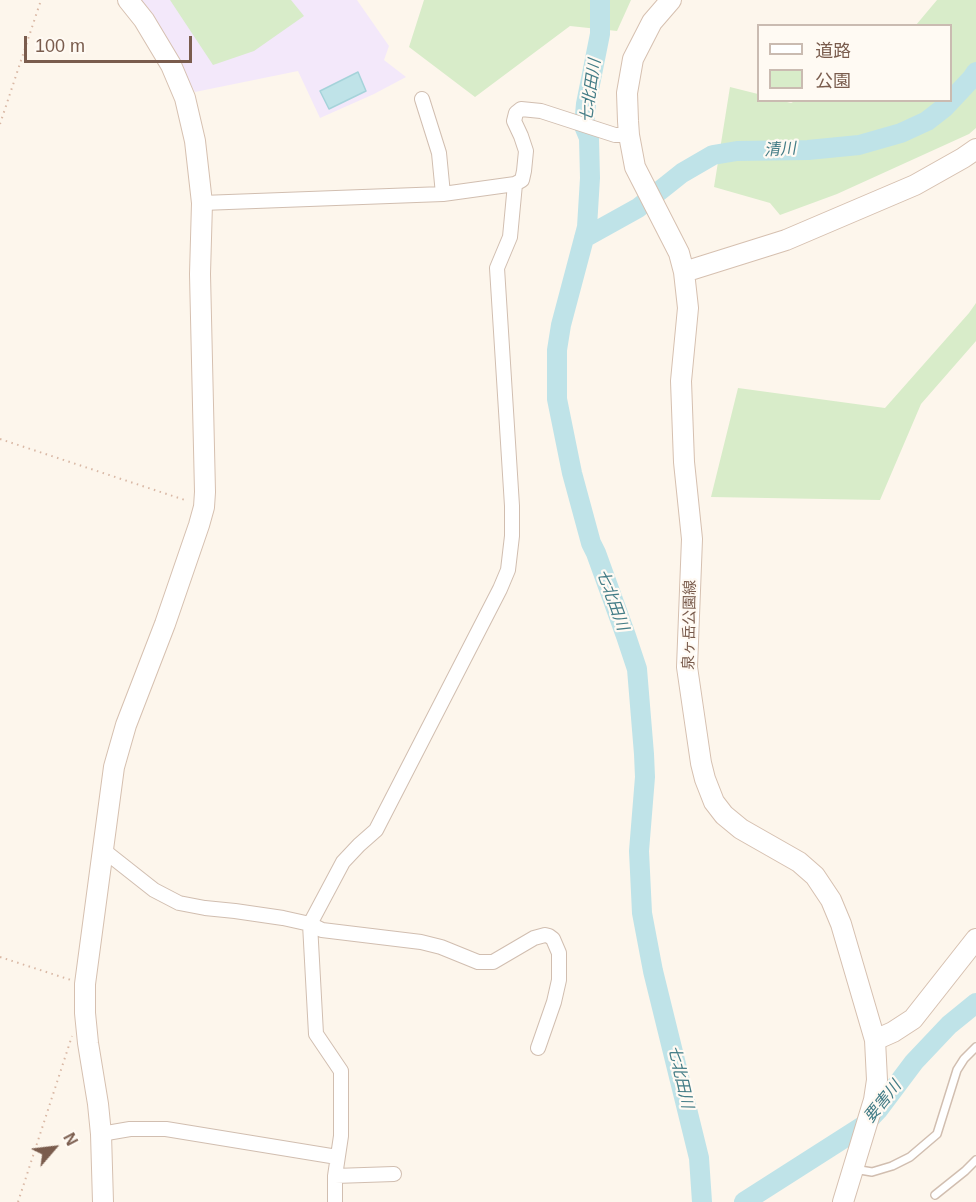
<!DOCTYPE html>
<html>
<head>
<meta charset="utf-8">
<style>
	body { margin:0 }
	#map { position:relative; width:976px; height:1202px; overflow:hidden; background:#fdf6ec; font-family:Helvetica,"Noto Sans JP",sans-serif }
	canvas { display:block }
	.legend { position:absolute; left:757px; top:24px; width:195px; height:78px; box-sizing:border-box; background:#fffaf3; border:2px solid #cabbb1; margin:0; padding:8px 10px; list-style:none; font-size:18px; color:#7a5c4d }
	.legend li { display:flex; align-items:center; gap:12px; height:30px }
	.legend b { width:30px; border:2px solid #cabbb1 }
	.north { position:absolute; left:24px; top:1118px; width:60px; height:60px; -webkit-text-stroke:4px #fffaf3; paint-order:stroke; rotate:62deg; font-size:16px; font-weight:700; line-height:24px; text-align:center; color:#7a5c4d }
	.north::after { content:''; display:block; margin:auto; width:21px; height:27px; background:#7a5c4d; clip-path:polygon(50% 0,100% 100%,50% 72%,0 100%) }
	.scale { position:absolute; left:24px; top:36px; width:168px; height:27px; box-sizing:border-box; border:3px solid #7a5c4d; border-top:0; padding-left:8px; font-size:18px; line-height:21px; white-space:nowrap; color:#7a5c4d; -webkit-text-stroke:4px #fffaf3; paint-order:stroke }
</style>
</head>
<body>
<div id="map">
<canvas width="976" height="1202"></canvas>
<ul class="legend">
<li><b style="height:8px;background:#fff"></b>道路</li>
<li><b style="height:16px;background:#d8ecc9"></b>公園</li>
</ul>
<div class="north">N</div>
<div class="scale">100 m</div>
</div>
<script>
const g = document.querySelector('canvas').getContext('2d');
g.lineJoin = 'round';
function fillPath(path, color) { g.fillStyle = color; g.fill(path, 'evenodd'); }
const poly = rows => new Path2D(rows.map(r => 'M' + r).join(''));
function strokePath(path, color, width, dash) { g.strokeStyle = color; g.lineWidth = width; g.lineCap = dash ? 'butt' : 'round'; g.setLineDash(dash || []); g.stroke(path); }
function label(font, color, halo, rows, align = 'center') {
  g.font = font + ' Helvetica,"Noto Sans JP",sans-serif'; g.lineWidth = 4.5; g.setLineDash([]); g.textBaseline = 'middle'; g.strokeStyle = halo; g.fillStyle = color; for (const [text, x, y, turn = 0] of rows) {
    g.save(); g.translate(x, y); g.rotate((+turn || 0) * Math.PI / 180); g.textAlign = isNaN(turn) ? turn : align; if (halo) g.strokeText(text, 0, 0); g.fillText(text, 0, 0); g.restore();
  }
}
const education = poly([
	[140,0,357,0,389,46,384,60,406,77,374,94,320,118,298,71,195,92]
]);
const green = poly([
	[170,0,291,0,304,16,254,51,213,65],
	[424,0,631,0,617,31,570,26,475,97,409,47],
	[937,0,976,0,976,128,969,134,837,194,780,215,770,203,714,187,730,87,758,94,758,100,783,101,791,103,797,100,950,100,950,26,916,25],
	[976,303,976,341,921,404,880,500,711,497,738,388,885,408,969,313]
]);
const water = poly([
	[358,72,366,91,329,109,320,91,358,72]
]);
const river = poly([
	[600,0,600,34,586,104,584,126,589,138,590,178,587,227,561,325,557,350,557,399,572,473,591,543,596,553,626,636,637,669,644,754,645,777,639,851,642,913,653,971,699,1158,702,1202],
	[584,238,638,208,682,173,713,155,737,151,808,150,859,145,901,133,927,121,945,107,972,78,976,72],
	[744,1202,863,1126,878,1110,914,1062,949,1025,976,1003]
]);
const path = poly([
	[0,124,41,0],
	[0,439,188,501],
	[0,957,71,980],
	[18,1202,72,1036]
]);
const lane = poly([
	[854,1169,872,1172,892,1166,910,1157,937,1134,957,1070,964,1059,976,1047],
	[935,1195,965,1171,976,1160]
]);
const street = poly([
	[422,99,439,153,443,194],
	[202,203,443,194,515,184,522,180,524,171,526,151,521,136,514,121,516,113,521,109,541,111,615,135,629,135],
	[102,849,154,890,179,903,205,908,235,911,283,918,310,924,322,930,421,942,441,947,478,962,493,962,534,938,545,935,549,936,553,939,559,953,559,980,554,1002,538,1048],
	[101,1134,130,1129,166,1129,337,1157],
	[335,1176,394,1174],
	[335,1202,335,1176,341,1136,341,1071,316,1034,310,924,343,862,359,845,376,830,500,589,508,570,512,536,512,506,497,268,510,237,515,184]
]);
const secondary = poly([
	[671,0,652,22,633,59,627,93,628,121,629,135,635,167,679,253,684,272,688,308,681,381,684,462,692,539,687,667,701,763,705,779,714,802,724,815,741,829,799,862,815,876,831,900,841,924,875,1040,877,1080,874,1100,843,1202],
	[684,272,786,240,915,185,963,158,976,149],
	[875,1040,893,1032,913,1019,976,939],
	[103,1202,101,1134,98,1104,88,1043,85,1013,85,984,114,767,126,725,165,624,199,525,204,507,205,492,200,274,202,203,195,141,185,98,171,65,144,20,128,0]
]);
const streetNames = [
	["泉ヶ岳公園線",690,625,-89]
];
const waterNames = [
	["七北田川",591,91,-82],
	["清川",780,150,-4],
	["七北田川",612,600,70],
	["七北田川",680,1077,77],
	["要害川",883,1102,-51]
];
fillPath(education, '#f3e8fa');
fillPath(green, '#d8ecc9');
fillPath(water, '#bfe3e8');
strokePath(water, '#a5d3da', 1.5);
strokePath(river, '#bfe3e8', 20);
strokePath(lane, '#d1beb0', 10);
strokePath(street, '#d1beb0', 16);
strokePath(secondary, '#d6c0b0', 22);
strokePath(path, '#d9b8a5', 2, [1.5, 4.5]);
strokePath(lane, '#fff', 7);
strokePath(street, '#fff', 14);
strokePath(secondary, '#fff', 20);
label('15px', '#7a5c4d', '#fffaf3', streetNames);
label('italic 16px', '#437c86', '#fffaf3', waterNames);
</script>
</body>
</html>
